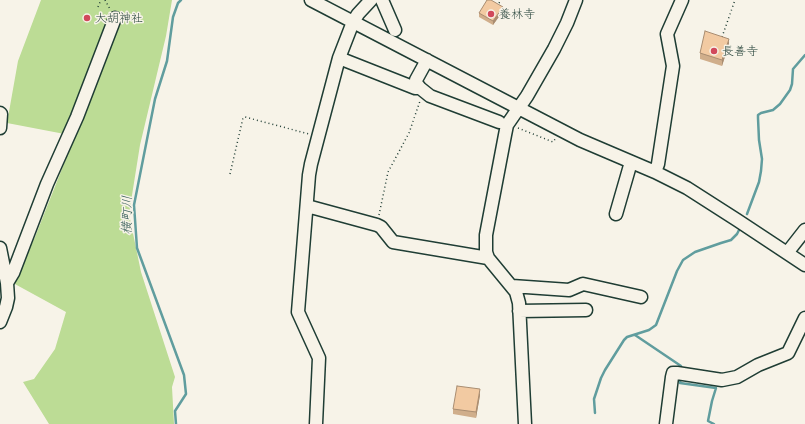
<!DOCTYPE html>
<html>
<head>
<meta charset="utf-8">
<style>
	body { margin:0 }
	canvas { display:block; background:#f7f3e8 }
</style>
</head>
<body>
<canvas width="805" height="424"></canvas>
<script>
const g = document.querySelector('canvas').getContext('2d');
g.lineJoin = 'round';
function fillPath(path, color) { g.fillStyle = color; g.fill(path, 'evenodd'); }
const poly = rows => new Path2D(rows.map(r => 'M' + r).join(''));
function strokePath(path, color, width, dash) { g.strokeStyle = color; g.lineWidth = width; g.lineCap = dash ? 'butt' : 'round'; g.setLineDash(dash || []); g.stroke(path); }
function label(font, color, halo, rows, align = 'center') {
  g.font = font + ' Mali,"Klee One",sans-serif'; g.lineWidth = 3; g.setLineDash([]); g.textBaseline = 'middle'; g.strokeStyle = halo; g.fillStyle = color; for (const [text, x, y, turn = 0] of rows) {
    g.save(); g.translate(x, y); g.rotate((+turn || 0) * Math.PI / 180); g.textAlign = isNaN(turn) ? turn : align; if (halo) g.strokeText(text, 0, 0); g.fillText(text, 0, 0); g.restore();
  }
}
const green = poly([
	[41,0,172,0,166,36,140,145,129,214,141,272,175,377,172,387,174,424,49,424,23,382,34,379,55,349,66,312,13,283,35,237,75,136,7,123,18,61]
]);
const stream = poly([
	[747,214,759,182,761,171,762,159,759,140,758,118,758,115,761,113,773,110,780,104,790,90,792,84,793,69,805,55],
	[635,335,681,366,681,370],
	[681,377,680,383,716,388,712,401,708,421,714,424],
	[595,413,594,399,601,378,605,370,624,340,627,337,649,330,656,325,677,271,683,260,695,252,721,243,731,240,737,234,740,228],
	[176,424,175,411,186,394,184,375,137,248,134,205,155,99,167,61,173,17,178,3,181,0]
]);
const path = poly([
	[105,0,110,9],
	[499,3,501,0],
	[98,7,101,0],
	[722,37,735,0],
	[518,128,553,142,556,138],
	[230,174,243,118,245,117,309,134],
	[379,215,388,172,409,133,420,101]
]);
const minor = poly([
	[311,0,580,140,655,172,687,188,737,220,805,265],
	[382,0,395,30],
	[339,58,415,88,420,88],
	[427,60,416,80,416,83,420,88,430,96,499,122],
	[0,113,1,114,0,128],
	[655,172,658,164,673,66,667,34,682,0],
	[307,206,377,225,381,227,393,242,488,258],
	[616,214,631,162],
	[0,248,7,283,8,298,6,307,0,322],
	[787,253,805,230],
	[7,283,13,273,47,184,77,117,115,18],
	[512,286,569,290,583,284,641,297],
	[519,311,586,310],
	[316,424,319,358,298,312,309,175,311,164,339,58,353,22,358,14,371,0],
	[525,424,519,303,516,292,488,258,486,252,486,235,505,135,507,125,527,96,554,49,567,23,576,0],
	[666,424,672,377,673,373,677,373,722,380,737,377,758,365,788,353,805,318]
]);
const wall = poly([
	[503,11,493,25,479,17,479,13],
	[729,44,722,66,700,59,700,53],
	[480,395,476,418,453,414,453,409]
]);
const shadedWall = poly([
	[503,7,503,11,493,25,493,21],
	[729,39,729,44,722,66,722,60],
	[480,389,480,395,476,418,476,412]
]);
const building = poly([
	[487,0,491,0,503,7,493,21,479,13,487,0],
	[705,31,729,39,722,60,700,53,705,31],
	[457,386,480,389,476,412,453,409,457,386]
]);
const markers = [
	[491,14,4,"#d1495b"],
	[87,18,4,"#d1495b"],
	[714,51,4,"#d1495b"]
];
const poiNames = [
	["養林寺",499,14],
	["大胡神社",95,18],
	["長善寺",722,51]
];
const waterNames = [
	["横町川",127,215,-89]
];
fillPath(green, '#bcdc95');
strokePath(stream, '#609d9e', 2.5);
strokePath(minor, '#1f3d34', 15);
strokePath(path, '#1f3d34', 1.5, [1, 3]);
strokePath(minor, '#f7f3e8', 12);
fillPath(wall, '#d0ae8b');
fillPath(shadedWall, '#a98d71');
fillPath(building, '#f2caa2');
strokePath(building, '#a98d71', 1);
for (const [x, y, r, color] of markers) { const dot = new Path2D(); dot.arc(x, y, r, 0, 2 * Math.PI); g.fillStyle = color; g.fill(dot); strokePath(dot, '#f7f3e8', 1.5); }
label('12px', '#1f3d34', '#f7f3e8', poiNames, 'left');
label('italic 13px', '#355d57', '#f7f3e8', waterNames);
</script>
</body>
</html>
